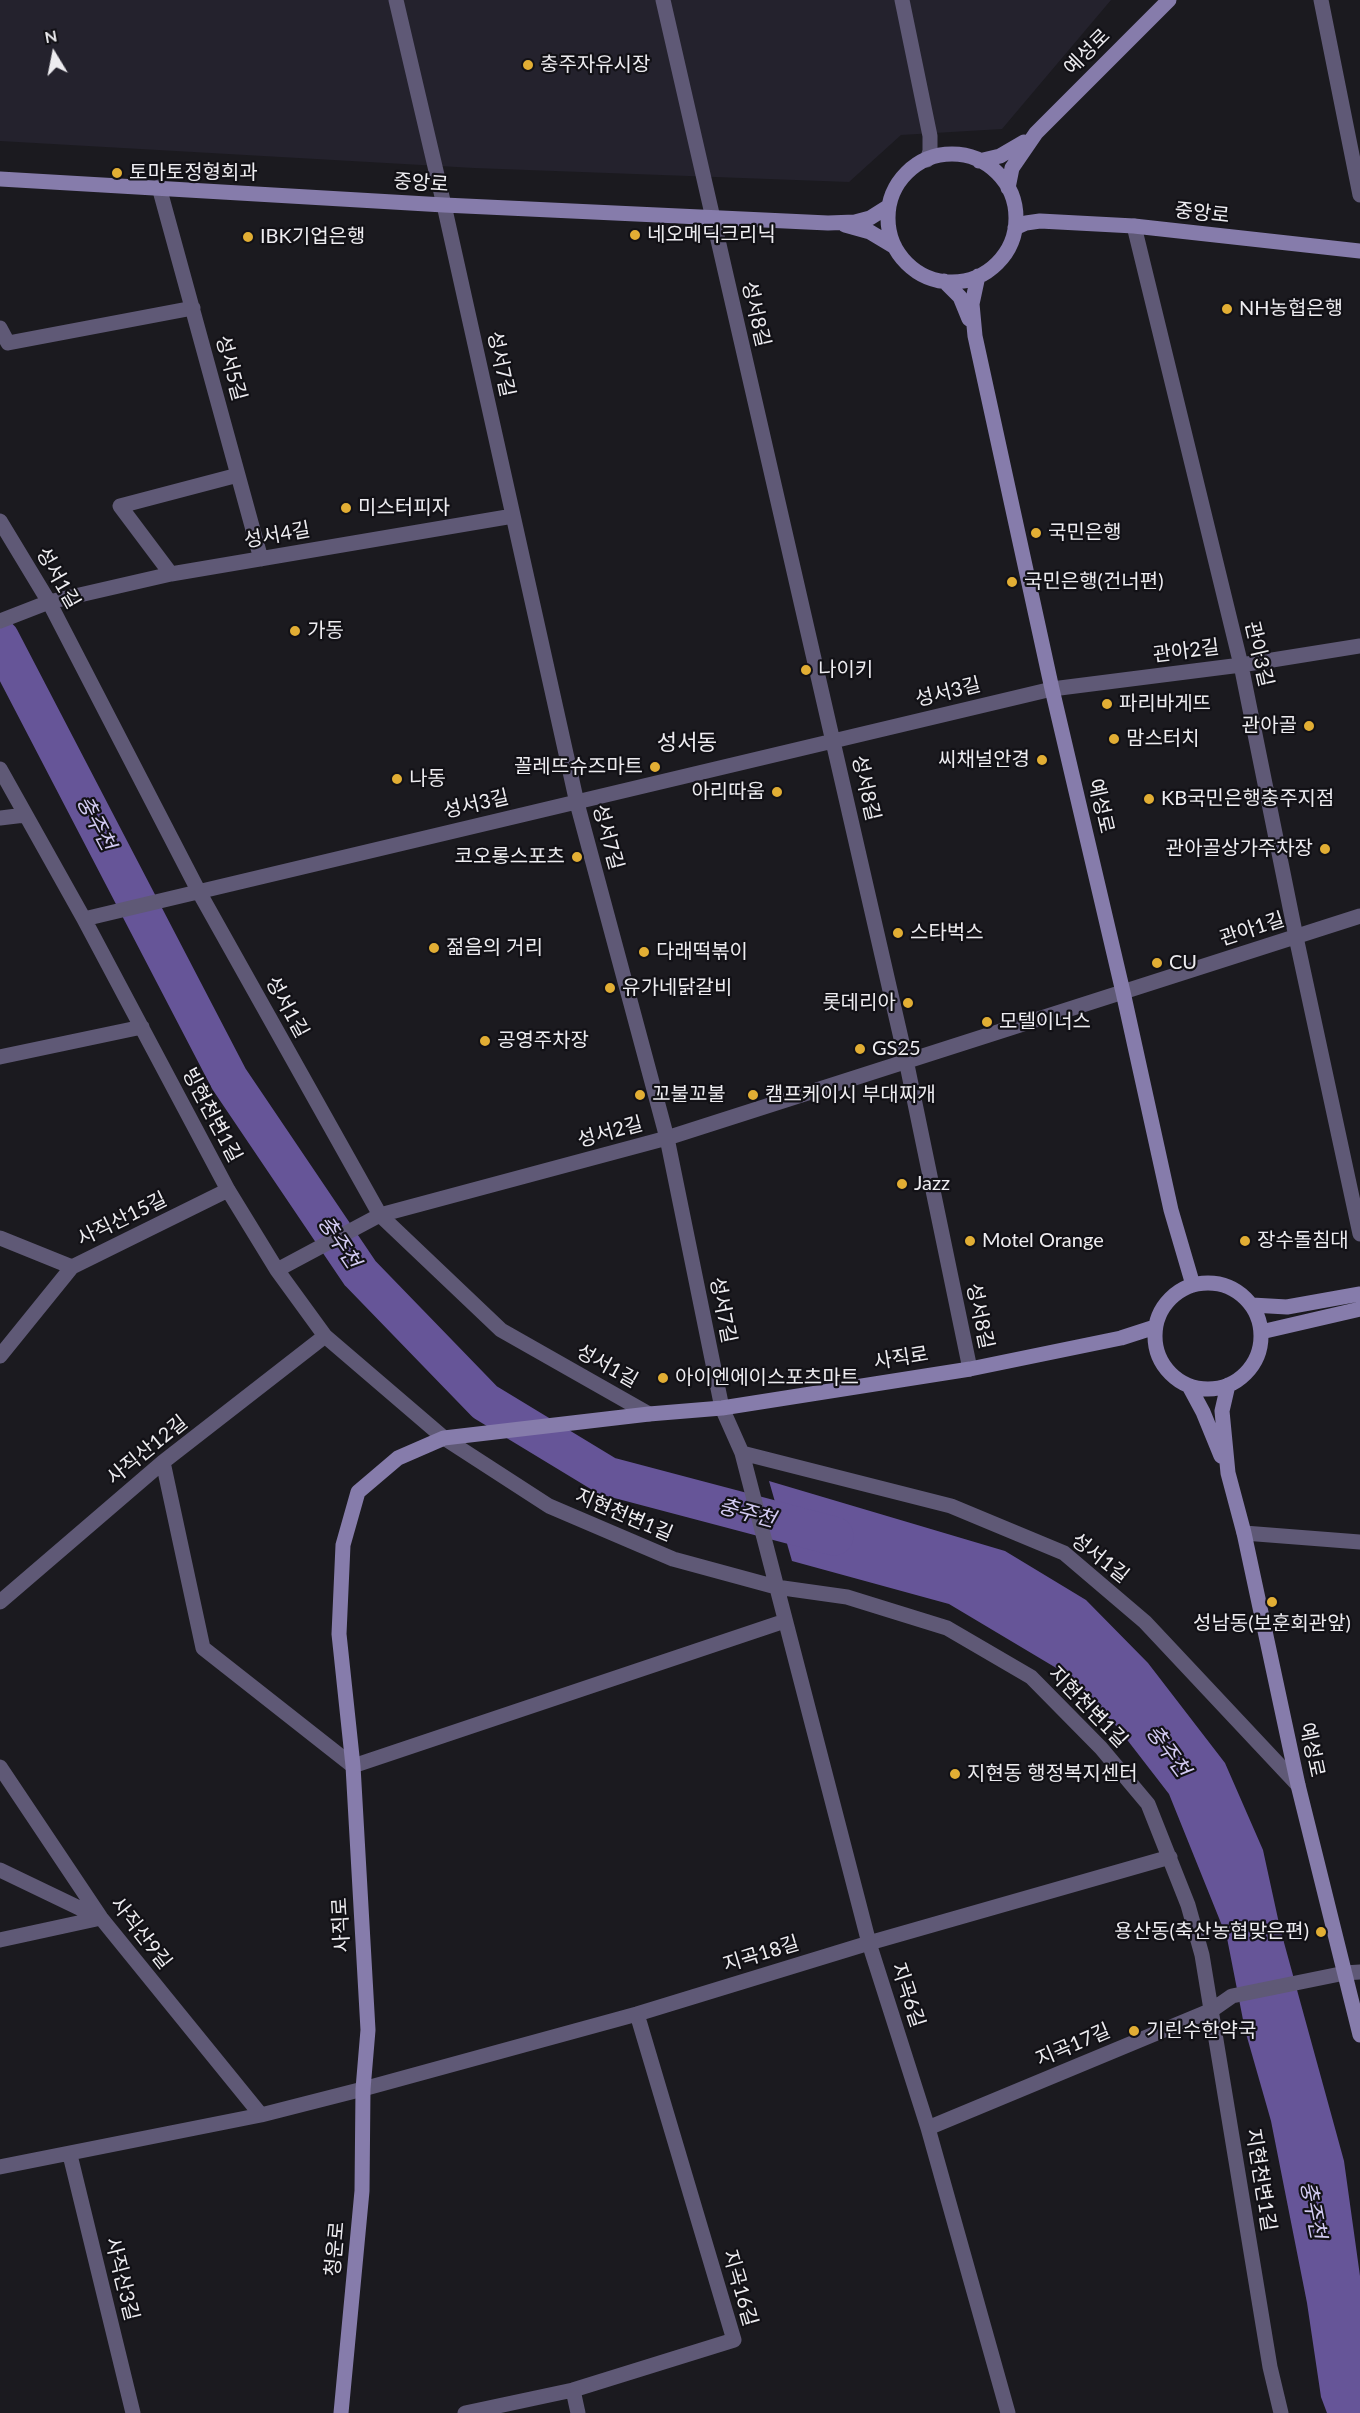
<!DOCTYPE html>
<html>
<head>
<meta charset="utf-8">
<style>
	body { margin:0 }
	#map { position:relative; width:1360px; height:2413px; overflow:hidden; background:#1b1a1f; font-family:Lato,sans-serif }
	canvas { display:block }
	.north { position:absolute; left:24px; top:24px; width:60px; height:60px; -webkit-text-stroke:4px #121116; paint-order:stroke; rotate:350deg; font-size:16px; font-weight:700; line-height:24px; text-align:center; color:#edecf0 }
	.north::after { content:''; display:block; margin:auto; width:21px; height:27px; background:#edecf0; clip-path:polygon(50% 0,100% 100%,50% 72%,0 100%) }
</style>
</head>
<body>
<div id="map">
<canvas width="1360" height="2413"></canvas>
<div class="north">N</div>
</div>
<script>
const g = document.querySelector('canvas').getContext('2d');
g.lineJoin = 'round';
function fillPath(path, color) { g.fillStyle = color; g.fill(path, 'evenodd'); }
const poly = rows => new Path2D(rows.map(r => 'M' + r).join(''));
function strokePath(path, color, width, dash) { g.strokeStyle = color; g.lineWidth = width; g.lineCap = dash ? 'butt' : 'round'; g.setLineDash(dash || []); g.stroke(path); }
function label(font, color, halo, rows, align = 'center') {
  g.font = font + ' Lato,"Noto Sans KR",sans-serif'; g.lineWidth = 4.5; g.setLineDash([]); g.textBaseline = 'middle'; g.strokeStyle = halo; g.fillStyle = color; for (const [text, x, y, turn = 0] of rows) {
    g.save(); g.translate(x, y); g.rotate((+turn || 0) * Math.PI / 180); g.textAlign = isNaN(turn) ? turn : align; if (halo) g.strokeText(text, 0, 0); g.fillText(text, 0, 0); g.restore();
  }
}
const built = poly([
	[0,0,1111,0,1002,129,901,135,849,182,474,168,0,141]
]);
const water = poly([
	[769,1481,1005,1551,1086,1600,1148,1663,1225,1763,1263,1850,1280,1928,1344,2161,1360,2276,1360,2413,1327,2413,1321,2397,1307,2303,1271,2121,1245,2030,1227,1938,1169,1794,1118,1728,1068,1675,949,1604,792,1561]
]);
const river = poly([
	[0,639,229,1079,360,1273,485,1402,607,1476,834,1536]
]);
const street = poly([
	[396,0,444,205,577,803,667,1138,722,1408,742,1453,869,1943,928,2128,1008,2413],
	[663,0,906,1060,970,1369],
	[902,0,930,136,930,151,927,160],
	[1321,0,1360,195],
	[159,187,261,559],
	[1134,226,1241,665,1296,937,1360,1234],
	[0,328,8,343,193,308],
	[0,521,49,602,199,892,380,1215,501,1330,649,1414],
	[171,574,120,506,238,475],
	[0,621,49,602,171,574,513,516],
	[0,769,84,919,228,1190,277,1270,325,1336,444,1438,549,1506,673,1559,776,1587,847,1597,947,1628,1031,1677,1101,1748,1148,1804,1188,1905,1202,1955,1270,2367,1281,2413],
	[0,818,25,815],
	[84,919,1052,689,1241,665,1360,646],
	[0,1057,142,1027],
	[0,1238,72,1267],
	[277,1270,380,1215,667,1138,1360,916],
	[0,1356,72,1267,228,1190],
	[742,1453,951,1506,1064,1553,1145,1622,1298,1785],
	[163,1462,203,1648,353,1766,785,1621],
	[1244,1533,1360,1542],
	[0,1602,163,1462,325,1336],
	[0,1767,101,1918,261,2115],
	[0,1870,100,1918],
	[0,1940,101,1918],
	[928,2128,1212,2010,1232,1996,1345,1973,1360,1972],
	[70,2155,133,2413],
	[0,2167,261,2115,363,2089,637,2014,869,1943,1170,1857],
	[573,2390,578,2413],
	[465,2413,573,2390,734,2340,637,2014]
]);
const secondary = poly([
	'888 218a64 64 0 1 1 128 0a64 64 0 1 1-128 0Z',
	[979,161,1000,156,1024,142],
	[0,179,444,205,828,223,855,222,870,218,889,206],
	[1008,188,1012,168,1036,133,1169,0],
	[845,225,870,232,895,247],
	[1015,228,1026,223,1040,221,1134,226,1360,251],
	[978,276,972,304,975,336,1052,689,1123,992,1171,1210,1193,1285],
	[944,281,960,297,969,319],
	'1155 1336a53 53 0 1 1 106 0a53 53 0 1 1-106 0Z',
	[1252,1305,1287,1307,1360,1294],
	[1261,1332,1360,1309],
	[1228,1385,1222,1411,1228,1473,1244,1533,1298,1785,1360,2035],
	[1189,1386,1203,1412,1221,1456],
	[341,2413,362,2191,363,2089,368,2030,353,1766,339,1634,343,1545,358,1492,398,1458,444,1438,649,1414,722,1408,970,1369,1121,1338,1155,1327]
]);
const markers = [
	[528,65,6,"#e2ae34"],
	[117,173,6,"#e2ae34"],
	[635,235,6,"#e2ae34"],
	[248,237,6,"#e2ae34"],
	[1227,309,6,"#e2ae34"],
	[346,508,6,"#e2ae34"],
	[1036,533,6,"#e2ae34"],
	[1012,582,6,"#e2ae34"],
	[295,631,6,"#e2ae34"],
	[806,670,6,"#e2ae34"],
	[1107,704,6,"#e2ae34"],
	[1309,726,6,"#e2ae34"],
	[1114,739,6,"#e2ae34"],
	[1042,760,6,"#e2ae34"],
	[655,767,6,"#e2ae34"],
	[397,779,6,"#e2ae34"],
	[777,792,6,"#e2ae34"],
	[1149,799,6,"#e2ae34"],
	[1325,849,6,"#e2ae34"],
	[577,857,6,"#e2ae34"],
	[898,933,6,"#e2ae34"],
	[434,948,6,"#e2ae34"],
	[644,952,6,"#e2ae34"],
	[1157,963,6,"#e2ae34"],
	[610,988,6,"#e2ae34"],
	[908,1003,6,"#e2ae34"],
	[987,1022,6,"#e2ae34"],
	[485,1041,6,"#e2ae34"],
	[860,1049,6,"#e2ae34"],
	[640,1095,6,"#e2ae34"],
	[753,1095,6,"#e2ae34"],
	[902,1184,6,"#e2ae34"],
	[970,1241,6,"#e2ae34"],
	[1245,1241,6,"#e2ae34"],
	[663,1378,6,"#e2ae34"],
	[1272,1602,6,"#e2ae34"],
	[955,1774,6,"#e2ae34"],
	[1321,1932,6,"#e2ae34"],
	[1134,2031,6,"#e2ae34"]
];
const streetNames = [
	["예성로",1087,52,-45],
	["중앙로",421,183,4],
	["중앙로",1202,213,6],
	["성서8길",756,314,77],
	["성서7길",501,364,78],
	["성서5길",231,368,75],
	["성서4길",277,535,-10],
	["성서1길",58,578,60],
	["관아2길",1186,651,-7],
	["관아3길",1259,654,77],
	["성서3길",948,692,-14],
	["성서8길",866,788,77],
	["성서3길",476,804,-13],
	["예성로",1101,806,77],
	["성서7길",608,837,75],
	["관아1길",1252,929,-18],
	["성서1길",287,1007,61],
	["빙현천변1길",212,1115,62],
	["성서2길",610,1132,-15],
	["사직산15길",122,1219,-26],
	["성서7길",723,1310,79],
	["성서8길",980,1316,78],
	["사직로",901,1358,-9],
	["성서1길",607,1366,29],
	["사직산12길",147,1450,-39],
	["지현천변1길",624,1515,23],
	["성서1길",1100,1558,38],
	["지현천변1길",1088,1707,46],
	["예성로",1312,1750,78],
	["사직로",341,1925,-93],
	["사직산9길",141,1933,52],
	["지곡18길",761,1954,-17],
	["지곡6길",908,1995,72],
	["지곡17길",1073,2045,-23],
	["지현천변1길",1261,2180,81],
	["청운로",335,2249,-85],
	["사직산3길",122,2279,76],
	["지곡16길",740,2288,74]
];
const poiNames = [
	["충주자유시장",540,65],
	["토마토정형회과",129,173],
	["네오메딕크리닉",647,235],
	["IBK기업은행",260,237],
	["NH농협은행",1239,309],
	["미스터피자",358,508],
	["국민은행",1048,533],
	["국민은행(건너편)",1024,582],
	["가동",307,631],
	["나이키",818,670],
	["파리바게뜨",1119,704],
	["관아골",1297,726,"right"],
	["맘스터치",1126,739],
	["씨채널안경",1030,760,"right"],
	["꼴레뜨슈즈마트",643,767,"right"],
	["나동",409,779],
	["아리따움",765,792,"right"],
	["KB국민은행충주지점",1161,799],
	["관아골상가주차장",1313,849,"right"],
	["코오롱스포츠",565,857,"right"],
	["스타벅스",910,933],
	["젊음의 거리",446,948],
	["다래떡볶이",656,952],
	["CU",1169,963],
	["유가네닭갈비",622,988],
	["롯데리아",896,1003,"right"],
	["모텔이너스",999,1022],
	["공영주차장",497,1041],
	["GS25",872,1049],
	["꼬불꼬불",652,1095],
	["캠프케이시 부대찌개",765,1095],
	["Jazz",914,1184],
	["Motel Orange",982,1241],
	["장수돌침대",1257,1241],
	["아이엔에이스포츠마트",675,1378],
	["성남동(보훈회관앞)",1272,1624,"center"],
	["지현동 행정복지센터",967,1774],
	["용산동(축산농협맞은편)",1309,1932,"right"],
	["기린수한약국",1146,2031]
];
const waterNames = [
	["충주천",96,823,62],
	["충주천",339,1242,56],
	["충주천",747,1513,15],
	["충주천",1168,1751,54],
	["충주천",1313,2210,79]
];
const quarterNames = [
	["성서동",687,743]
];
fillPath(built, '#24222d');
fillPath(water, '#665598');
strokePath(river, '#665598', 39);
strokePath(street, '#5f5976', 15);
strokePath(secondary, '#867cab', 15);
for (const [x, y, r, color] of markers) { const dot = new Path2D(); dot.arc(x, y, r, 0, 2 * Math.PI); g.fillStyle = color; g.fill(dot); strokePath(dot, '#121116', 2); }
label('20px', '#edecf0', '#121116', streetNames);
label('20px', '#edecf0', '#121116', poiNames, 'left');
label('italic 21px', '#d3cbf2', '#121116', waterNames);
label('22px', '#edecf0', '#121116', quarterNames);
</script>
</body>
</html>
